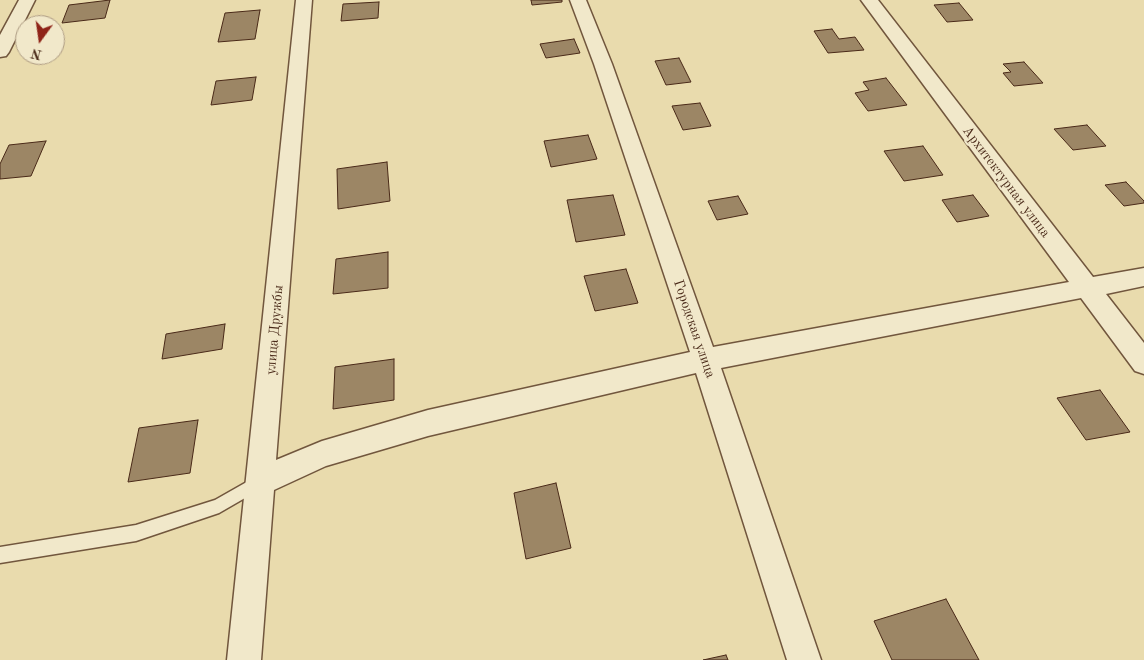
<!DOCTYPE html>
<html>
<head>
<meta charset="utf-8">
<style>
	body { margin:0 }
	#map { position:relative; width:1144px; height:660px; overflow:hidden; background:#e9dbad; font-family:"Old Standard TT",serif }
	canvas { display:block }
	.north { position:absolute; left:15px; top:15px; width:50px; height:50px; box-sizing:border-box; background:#f1e8ca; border:1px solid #ae9c83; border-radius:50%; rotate:194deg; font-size:14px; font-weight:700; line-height:20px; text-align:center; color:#492918 }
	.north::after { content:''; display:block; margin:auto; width:18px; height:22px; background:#8f2418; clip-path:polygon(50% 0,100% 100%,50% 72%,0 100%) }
</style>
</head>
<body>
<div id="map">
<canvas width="1144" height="660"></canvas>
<div class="north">N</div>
</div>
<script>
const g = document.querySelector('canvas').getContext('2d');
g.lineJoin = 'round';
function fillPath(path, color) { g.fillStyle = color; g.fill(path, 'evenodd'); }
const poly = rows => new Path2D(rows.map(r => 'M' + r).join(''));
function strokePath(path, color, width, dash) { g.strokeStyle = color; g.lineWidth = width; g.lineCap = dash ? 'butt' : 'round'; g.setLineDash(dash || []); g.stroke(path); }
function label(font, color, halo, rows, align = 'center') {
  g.font = font + ' "Old Standard TT",serif'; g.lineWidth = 4.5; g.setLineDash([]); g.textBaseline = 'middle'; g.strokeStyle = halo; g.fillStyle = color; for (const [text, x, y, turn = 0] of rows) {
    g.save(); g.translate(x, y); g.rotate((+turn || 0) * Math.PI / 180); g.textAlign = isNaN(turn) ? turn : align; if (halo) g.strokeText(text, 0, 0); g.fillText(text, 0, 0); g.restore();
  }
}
const building = poly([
	[110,0,105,18,62,23,69,5,110,0],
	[531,0,562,0,562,2,532,5,531,0],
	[379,2,378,18,341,21,343,4,379,2],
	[959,3,973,20,947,22,934,5,959,3],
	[260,10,255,39,218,42,225,13,260,10],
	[832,29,839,39,855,37,864,50,828,53,814,31,832,29],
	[574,39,580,53,546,58,540,44,574,39],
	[679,58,691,82,666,85,655,61,679,58],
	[1024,62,1043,83,1014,86,1003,73,1011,72,1003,64,1024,62],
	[256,77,252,100,211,105,216,81,256,77],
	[886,78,907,105,868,111,855,93,869,90,863,82,886,78],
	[700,103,711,126,683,130,672,106,700,103],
	[1087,125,1106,146,1073,150,1054,129,1087,125],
	[588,135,597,159,551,167,544,141,588,135],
	[46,141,31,176,0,179,0,164,9,145,46,141],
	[923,146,943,175,904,181,884,151,923,146],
	[387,162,390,201,338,209,337,169,387,162],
	[1126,182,1144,201,1144,203,1124,206,1105,185,1126,182],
	[613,195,625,235,576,242,567,200,613,195],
	[973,195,989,216,957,222,942,200,973,195],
	[738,196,748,214,717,220,708,201,738,196],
	[388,252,388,288,333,294,336,259,388,252],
	[626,269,638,303,595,311,584,276,626,269],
	[225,324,222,349,162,359,166,334,225,324],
	[394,359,394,400,333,409,335,367,394,359],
	[1100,390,1130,432,1086,440,1057,398,1100,390],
	[198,420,190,473,128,482,139,428,198,420],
	[556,483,571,548,526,559,514,493,556,483],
	[946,599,979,660,892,660,874,621,946,599],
	[726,655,728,660,703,660,726,655]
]);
const service = poly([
	[259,475,264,477,266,482,264,487,219,513,136,541,0,563,0,547,136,525,215,500,259,475]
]);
const minor = poly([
	[19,0,35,0,9,52,6,56,0,57,0,35,19,0],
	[296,0,312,0,276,460,322,441,428,410,690,352,594,64,570,0,586,0,612,64,713,347,1069,282,861,0,878,0,1093,277,1144,268,1144,286,1106,294,1144,343,1144,374,1135,371,1081,298,721,368,821,660,787,660,696,373,428,436,326,466,274,490,261,660,227,660,296,0]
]);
const streetNames = [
	["Архитектурная улица",1006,182,53],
	["Городская улица",694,329,71],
	["улица Дружбы",275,330,-85]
];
fillPath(building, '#9c8665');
strokePath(building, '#492918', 1);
strokePath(service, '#71563d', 3);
strokePath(minor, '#71563d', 3);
fillPath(service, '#f1e8ca');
fillPath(minor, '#f1e8ca');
label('14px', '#492918', '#f1e8ca', streetNames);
</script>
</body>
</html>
